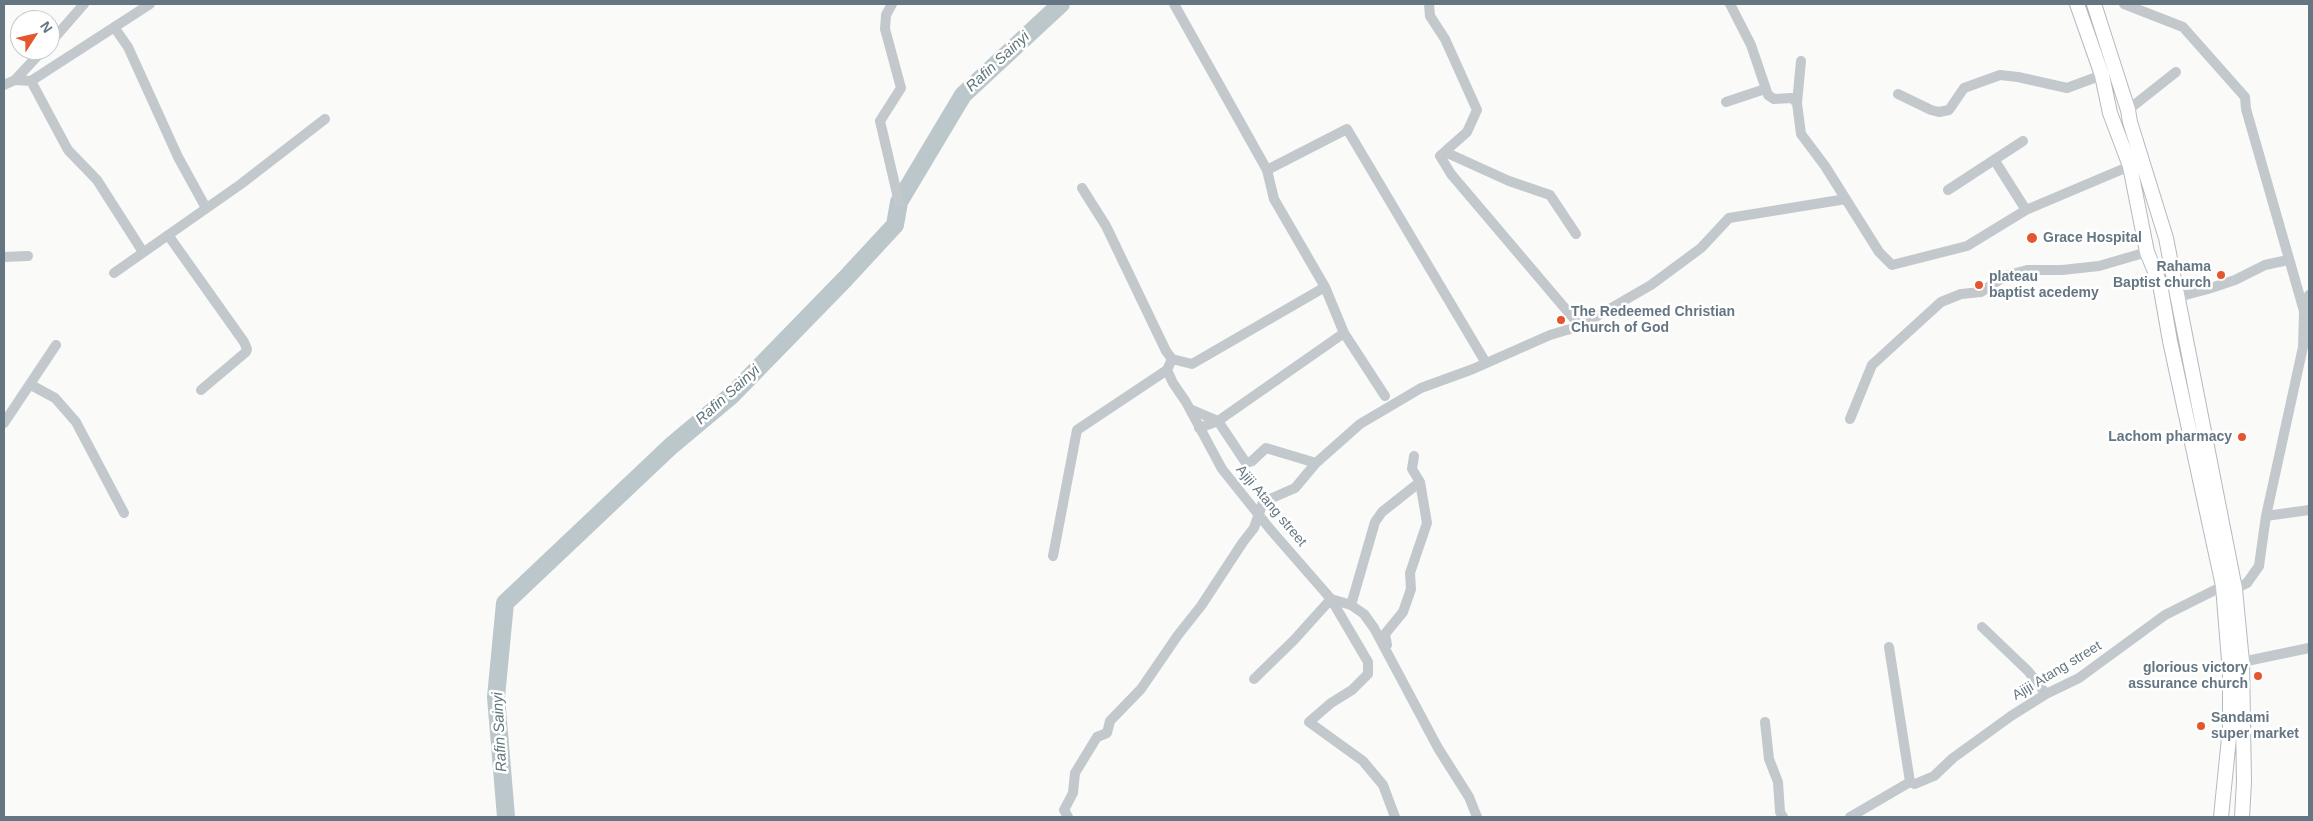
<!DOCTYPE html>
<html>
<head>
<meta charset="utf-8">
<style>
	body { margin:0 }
	#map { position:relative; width:2313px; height:821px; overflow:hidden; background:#fafaf8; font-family:Helvetica,sans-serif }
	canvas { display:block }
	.frame { position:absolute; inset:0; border:5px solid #657683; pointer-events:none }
	.north { position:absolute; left:10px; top:10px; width:50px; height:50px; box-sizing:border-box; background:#fff; border:1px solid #c1c8cd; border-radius:50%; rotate:55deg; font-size:14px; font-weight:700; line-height:20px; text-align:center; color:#657683 }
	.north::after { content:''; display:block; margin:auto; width:18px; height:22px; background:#e4572e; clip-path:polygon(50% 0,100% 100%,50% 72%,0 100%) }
</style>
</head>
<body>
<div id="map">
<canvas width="2313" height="821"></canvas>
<div class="frame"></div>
<div class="north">N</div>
</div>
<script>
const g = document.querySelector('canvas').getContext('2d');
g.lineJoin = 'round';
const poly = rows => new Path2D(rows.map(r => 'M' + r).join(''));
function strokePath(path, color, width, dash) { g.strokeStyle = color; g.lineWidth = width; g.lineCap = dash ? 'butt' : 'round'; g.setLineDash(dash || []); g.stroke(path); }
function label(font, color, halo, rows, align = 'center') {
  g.font = font + ' Helvetica,sans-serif'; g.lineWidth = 5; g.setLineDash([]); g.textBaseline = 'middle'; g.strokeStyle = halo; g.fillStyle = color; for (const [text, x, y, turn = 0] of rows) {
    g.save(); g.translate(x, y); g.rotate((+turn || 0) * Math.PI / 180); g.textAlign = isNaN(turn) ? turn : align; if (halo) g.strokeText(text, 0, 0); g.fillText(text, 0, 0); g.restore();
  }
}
const river = poly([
	[506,817,496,697,505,603,671,446,732,395,845,279,895,225,899,202,963,95,1061,4]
]);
const minor = poly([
	[892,4,886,15,885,29,901,88,880,121,899,202],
	[1174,4,1267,170,1274,199,1325,287,1344,333,1385,396],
	[1429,4,1430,16,1445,39,1477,110,1467,132,1440,156,1451,174,1580,326],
	[1730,4,1751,45,1768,95,1774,99,1792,98,1797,103,1801,134,1825,166,1879,252,1892,265,1967,246,2026,210,2130,166],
	[2124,4,2183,27,2245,97,2246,109,2304,311],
	[114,27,128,47,178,157,206,208],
	[50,43,84,4],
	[15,80,43,50],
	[31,81,68,150,97,180,143,252],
	[4,85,15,80,31,81,150,4],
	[1898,94,1931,110,1939,112,1949,110,1964,88,2000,75,2018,77,2067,88,2102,75],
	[1726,102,1765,89],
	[1797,103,1801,61],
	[2128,110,2176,72],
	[1445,152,1509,181,1550,195,1576,234],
	[1995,161,2026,210],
	[1267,170,1347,129,1486,363],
	[1082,188,1106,226,1166,351,1172,359,1167,370,1173,383,1186,402,1222,469,1270,529,1331,599,1351,605,1364,614,1374,628,1438,748,1469,797,1477,817],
	[1948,190,2023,141],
	[168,235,244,342,247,349,246,352,201,390],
	[4,257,28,256],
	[114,273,241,184,325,119],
	[2178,297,2208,289,2235,280,2265,265,2288,260],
	[1172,359,1192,364,1325,287],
	[31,385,55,398,76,422,124,513],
	[1190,409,1218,421,1246,463,1252,461,1266,448,1316,463],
	[1850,419,1872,365,1941,302,1961,294,1981,292,2005,276,2027,270,2062,270,2099,266,2147,252],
	[4,423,56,345],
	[1199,428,1218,421,1344,333],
	[2266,516,2309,510],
	[1053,556,1077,430,1167,370],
	[2235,589,2247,583,2259,566,2266,516,2303,347,2304,311,2309,295],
	[1351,605,1375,522,1382,512,1420,482],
	[1982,627,2028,671,2046,694],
	[1387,645,1385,634,1403,612,1411,589,1410,573,1427,523,1420,482,1412,469,1414,456],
	[1889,647,1910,782],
	[2242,662,2309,648],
	[1254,679,1294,640,1331,599,1368,662,1368,674,1352,690,1331,703,1309,722,1363,761,1383,785,1395,817],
	[1765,722,1769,759,1778,782,1780,812,1783,817],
	[1068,817,1064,810,1073,793,1075,773,1097,737,1107,733,1110,721,1141,689,1178,635,1201,606,1243,542,1254,528,1263,502,1295,488,1316,463,1360,424,1421,388,1473,369,1550,335,1580,326,1651,285,1701,248,1729,218,1846,199],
	[1850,817,1910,782,1915,784,1934,776,1953,758,2011,716,2046,694,2079,678,2165,615,2223,586]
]);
const secondary = poly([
	[2077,4,2102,75,2110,113,2130,166,2147,252,2160,284,2170,341,2223,586,2230,673,2230,728,2221,817],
	[2094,4,2128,110,2130,122,2166,238,2235,589,2242,662,2244,782,2242,817]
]);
const markers = [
	[2032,238,6,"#e4572e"],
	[2221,275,5,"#e4572e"],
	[1979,285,5,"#e4572e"],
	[1561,320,5,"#e4572e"],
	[2242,437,5,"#e4572e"],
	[2258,676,5,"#e4572e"],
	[2201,726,5,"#e4572e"]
];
const poiNames = [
	["Grace Hospital",2043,238],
	["Rahama",2211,267,"right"],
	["Baptist church",2211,283,"right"],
	["plateau",1989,277],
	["baptist acedemy",1989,293],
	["The Redeemed Christian",1571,312],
	["Church of God",1571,328],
	["Lachom pharmacy",2232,437,"right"],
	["glorious victory",2248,668,"right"],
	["assurance church",2248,684,"right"],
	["Sandami",2211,718],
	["super market",2211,734]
];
const streetNames = [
	["Ajiji Atang street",1271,506,50],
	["Ajiji Atang street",2057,671,-31]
];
const waterNames = [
	["Rafin Sainyi",998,62,-43],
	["Rafin Sainyi",728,395,-42],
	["Rafin Sainyi",500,732,-93]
];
strokePath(river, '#bbc7cb', 18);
strokePath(secondary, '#b3babf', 16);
strokePath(minor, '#c3c8cc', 10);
strokePath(secondary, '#fff', 14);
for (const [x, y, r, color] of markers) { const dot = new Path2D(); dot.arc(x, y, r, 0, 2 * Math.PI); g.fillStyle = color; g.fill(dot); strokePath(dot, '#fff', 2); }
label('bold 14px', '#657683', '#fff', poiNames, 'left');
label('14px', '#657683', '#fff', streetNames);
label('italic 15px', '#60757c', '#fff', waterNames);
</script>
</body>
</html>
